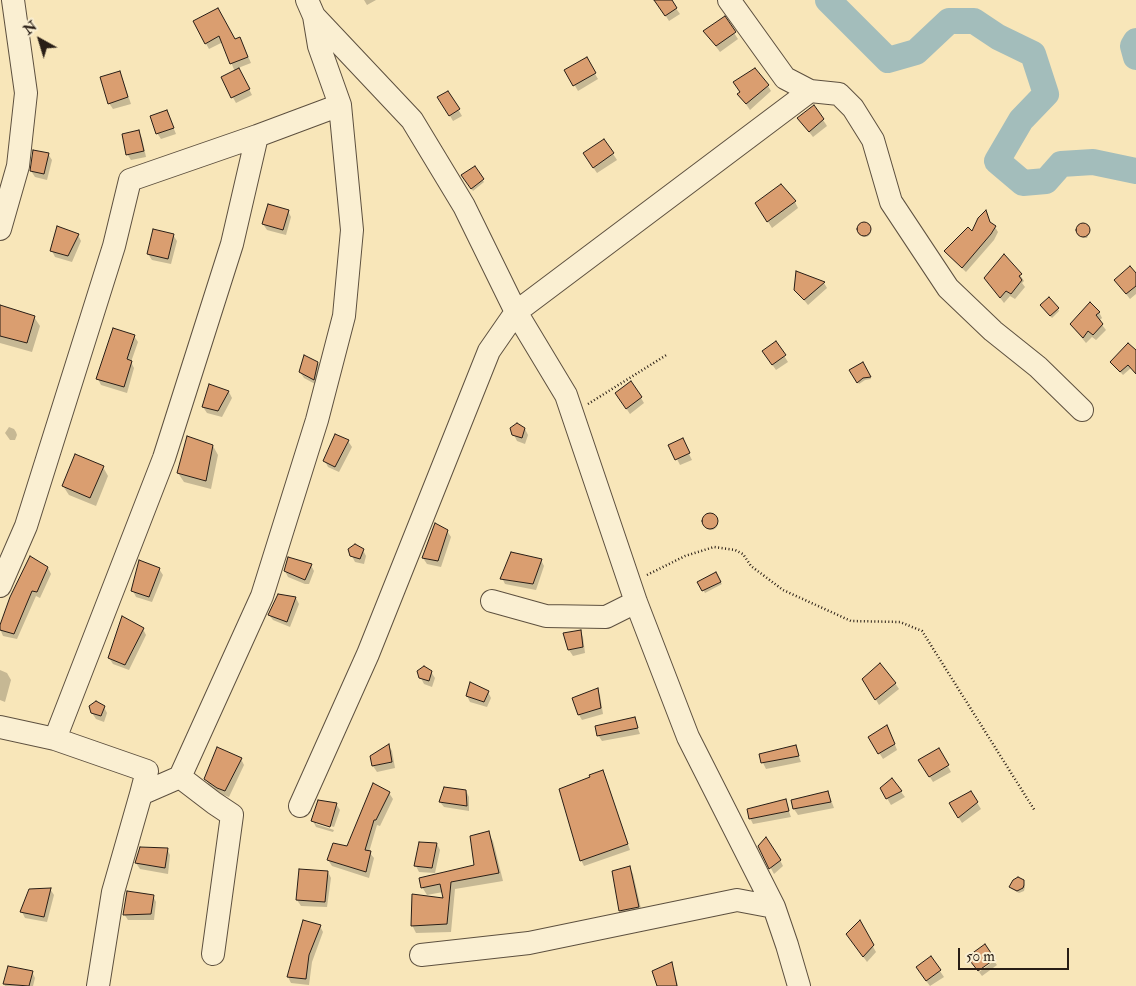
<!DOCTYPE html>
<html>
<head>
<meta charset="utf-8">
<style>
	body { margin:0 }
	#map { position:relative; width:1136px; height:986px; overflow:hidden; background:#f8e6b9; font-family:"IM FELL Double Pica",serif }
	canvas { display:block }
	.north { position:absolute; left:15px; top:15px; width:50px; height:50px; -webkit-text-stroke:4px #faefd2; paint-order:stroke; rotate:321deg; font-size:14px; font-weight:700; line-height:20px; text-align:center; color:#291e16 }
	.north::after { content:''; display:block; margin:auto; width:18px; height:22px; background:#291e16; clip-path:polygon(50% 0,100% 100%,50% 72%,0 100%) }
	.scale { position:absolute; left:958px; top:948px; width:111px; height:22px; box-sizing:border-box; border:2px solid #291e16; border-top:0; padding-left:6px; font-size:15px; line-height:18px; white-space:nowrap; color:#291e16; -webkit-text-stroke:4px #faefd2; paint-order:stroke }
</style>
</head>
<body>
<div id="map">
<canvas width="1136" height="986"></canvas>
<div class="north">N</div>
<div class="scale">50 m</div>
</div>
<script>
const g = document.querySelector('canvas').getContext('2d');
g.lineJoin = 'round';
function fillPath(path, color) { g.fillStyle = color; g.fill(path, 'evenodd'); }
const poly = rows => new Path2D(rows.map(r => 'M' + r).join(''));
function strokePath(path, color, width, dash) { g.strokeStyle = color; g.lineWidth = width; g.lineCap = dash ? 'butt' : 'round'; g.setLineDash(dash || []); g.stroke(path); }
const shadow = poly([
	[364,0,376,0,367,5],
	[656,0,670,0,680,14,669,21],
	[194,22,234,40,240,38,251,63,238,68,252,95,236,103,222,78,235,72,223,42,209,49],
	[705,32,734,33,738,39,720,52],
	[586,59,598,79,578,91,566,70],
	[120,72,131,104,113,109,109,103],
	[768,86,771,91,750,110,739,94],
	[448,92,462,116,453,121,439,97],
	[814,106,827,126,813,137,798,118],
	[167,112,176,134,161,139,157,133],
	[139,132,142,138,146,157,131,160,127,154],
	[604,140,617,160,597,173,588,160],
	[48,154,52,160,47,180,35,177,31,171],
	[474,168,484,182,473,191,463,176],
	[795,202,798,208,772,228,760,209],
	[288,211,291,217,286,235,267,230,263,224],
	[990,224,995,227,998,232,994,240,966,272,949,256,946,251,972,233],
	'859 231a6 6 0 1 1 12 0a6 6 0 1 1-12 0Z',
	[1081,225,1084,225,1090,231,1087,238,1083,238,1078,231,1078,227],
	[78,235,81,241,72,262,55,257,52,251],
	[173,235,177,241,171,264,152,260,148,254],
	[1020,275,1024,281,1022,283,1025,287,1015,299,1010,296,1004,303,985,278],
	[1136,275,1136,294,1130,299,1115,280],
	[824,283,827,288,808,305,795,289],
	[1041,306,1058,309,1059,311,1052,318],
	[0,311,34,317,40,326,32,352,0,343],
	[1099,312,1102,318,1099,321,1106,330,1096,340,1092,337,1086,343,1071,325],
	[134,336,138,342,131,362,134,368,127,393,101,385,98,379],
	[776,343,788,362,776,370,767,357],
	[1136,351,1136,374,1131,368,1123,375,1111,362],
	[318,363,321,369,317,385,304,378,300,372],
	[862,364,871,379,865,380,859,384,851,371],
	[210,386,229,392,232,398,222,417,207,413,203,407],
	[641,398,644,403,630,414,620,399],
	[9,427,14,429,16,432,17,435,15,440,10,440,5,433],
	[525,429,528,435,525,444,517,441,514,435],
	[348,441,352,447,339,472,328,467,325,461],
	[670,445,685,446,692,460,680,465],
	[213,446,218,455,211,489,184,482,178,473],
	[103,467,108,476,96,506,69,495,63,486],
	'704 523a7 7 0 1 1 14 0a7 7 0 1 1-14 0Z',
	[447,531,451,537,441,567,427,564,423,558],
	[363,550,366,556,364,564,355,562,352,556],
	[541,560,544,566,536,590,505,584,502,578],
	[311,565,314,571,309,584,305,584,288,577,285,571],
	[48,568,51,574,40,598,36,596,17,639,3,636,0,629],
	[159,569,163,575,152,602,136,597,133,591],
	[715,573,722,584,705,593,699,582],
	[296,598,299,604,290,627,273,620,269,615],
	[143,629,146,635,129,670,113,664,109,658],
	[580,631,583,637,585,653,573,656,569,650],
	[0,670,7,673,11,680,5,702,0,700],
	[431,672,435,678,432,687,424,684,421,678],
	[864,679,895,683,899,689,879,705],
	[597,689,600,695,603,714,582,720,579,715],
	[488,692,491,698,487,707,470,702,467,696],
	[104,707,107,713,104,722,96,719,92,713],
	[634,718,640,734,602,741,598,735],
	[890,732,897,750,883,759,870,738],
	[389,746,392,751,395,768,377,772,373,766,372,756],
	[795,746,801,762,766,769,763,763],
	[939,750,951,772,933,782,923,766],
	[241,759,244,765,229,797,221,794,209,785,206,779],
	[605,777,630,850,584,866,581,860],
	[892,780,905,797,891,805,881,788],
	[466,791,469,797,469,811,444,807,440,802],
	[828,792,834,808,798,815,794,809],
	[389,793,393,799,380,826,377,825,369,852,374,858,369,878,332,866,328,860,348,848],
	[971,793,981,809,962,823,950,804],
	[785,801,791,817,753,824,750,818],
	[336,804,340,810,334,827,316,821,316,824,334,830,333,832,316,827,313,821],
	[488,833,493,841,503,881,455,889,451,932,416,933,412,925,444,899,443,892,427,895,422,887,475,866],
	[437,844,440,850,435,873,419,872,416,866],
	[759,846,780,860,783,866,774,874],
	[167,849,170,855,168,874,140,869,136,863],
	[630,868,633,874,642,913,623,916,620,911],
	[328,872,331,878,327,907,301,906,297,900],
	[1021,880,1025,886,1024,891,1019,893,1012,889,1011,887],
	[50,889,54,895,47,922,25,918,22,912],
	[153,896,156,902,154,920,128,920,124,914],
	[859,922,876,952,867,962,851,940],
	[320,926,323,932,312,962,309,985,291,983,288,977],
	[931,958,944,977,930,986,921,974],
	[994,961,997,965,982,976,979,972],
	[671,964,674,970,678,986,658,986],
	[9,968,32,972,35,978,33,986,5,986,4,984]
]);
const river = poly([
	[828,0,888,60,916,52,949,21,974,21,998,37,1033,54,1046,94,1021,120,997,161,1023,183,1046,181,1061,164,1093,162,1136,171],
	[1136,41,1133,46,1136,57]
]);
const building = poly([
	[654,0,672,0,677,8,665,16,654,0],
	[218,8,235,39,240,37,248,57,230,64,219,36,205,44,193,21,218,8],
	[725,16,736,32,716,46,703,31,725,16],
	[587,57,596,73,573,86,564,70,587,57],
	[239,68,250,89,231,98,221,77,239,68],
	[755,68,769,85,746,104,737,94,740,92,733,82,755,68],
	[120,71,128,97,108,104,100,77,120,71],
	[448,91,460,109,449,116,437,97,448,91],
	[814,105,824,119,809,132,797,118,814,105],
	[167,110,174,128,156,134,150,116,167,110],
	[139,130,144,151,126,155,122,134,139,130],
	[604,139,614,153,593,168,583,153,604,139],
	[33,150,49,153,44,174,30,171,33,150],
	[475,166,484,179,471,189,461,175,475,166],
	[781,184,796,201,767,222,755,203,781,184],
	[268,204,289,210,283,230,262,224,268,204],
	[986,210,990,222,996,226,991,234,962,268,944,251,968,227,972,231,978,218,986,210],
	'857 229a7 7 0 1 1 14 0a7 7 0 1 1-14 0Z',
	'1076 230a7 7 0 1 1 14 0a7 7 0 1 1-14 0Z',
	[57,226,79,234,68,256,50,251,57,226],
	[153,229,174,234,168,259,147,254,153,229],
	[1004,254,1022,274,1019,276,1022,280,1011,294,1006,291,1000,298,984,278,1004,254],
	[1130,266,1136,273,1136,286,1126,294,1114,280,1130,266],
	[796,271,825,282,804,300,794,290,796,271],
	[1049,297,1059,308,1050,316,1040,305,1049,297],
	[1090,302,1100,312,1096,315,1103,324,1093,335,1088,331,1083,338,1070,324,1090,302],
	[0,305,35,316,27,343,0,336,0,305],
	[113,328,135,335,127,359,132,361,124,387,96,379,113,328],
	[776,341,786,355,772,365,762,351,776,341],
	[1128,343,1136,350,1136,374,1128,365,1120,372,1110,362,1128,343],
	[304,355,318,362,314,380,299,372,304,355],
	[863,362,871,377,863,378,857,383,849,370,863,362],
	[631,381,642,397,626,409,615,393,631,381],
	[209,384,229,391,218,411,202,407,209,384],
	[517,423,525,428,522,438,512,435,510,428,517,423],
	[335,434,349,440,335,467,323,461,335,434],
	[187,436,213,445,206,481,177,473,187,436],
	[683,438,690,453,675,460,668,445,683,438],
	[75,454,104,466,90,498,62,486,75,454],
	'702 521a8 8 0 1 1 16 0a8 8 0 1 1-16 0Z',
	[435,523,448,530,438,561,422,558,435,523],
	[355,544,364,549,360,559,350,556,348,549,355,544],
	[511,552,542,559,533,584,500,579,511,552],
	[30,556,48,567,37,592,32,591,14,634,0,630,0,625,10,597,30,556],
	[288,557,312,564,305,580,284,571,288,557],
	[139,560,160,568,149,597,131,591,139,560],
	[716,572,721,582,702,591,697,582,716,572],
	[278,594,296,597,287,622,268,615,278,594],
	[122,616,144,628,125,665,108,658,122,616],
	[581,630,583,647,568,650,563,633,581,630],
	[880,663,896,683,875,700,862,679,880,663],
	[424,666,432,671,429,681,419,678,417,671,424,666],
	[470,682,489,691,484,702,466,696,470,682],
	[598,688,601,708,578,715,572,698,598,688],
	[96,701,105,706,101,716,91,713,89,706,96,701],
	[635,717,638,728,597,736,595,726,635,717],
	[887,725,895,744,878,754,868,737,887,725],
	[389,744,392,762,372,766,370,756,389,744],
	[796,745,799,756,761,763,759,754,796,745],
	[217,747,242,758,225,791,217,788,204,779,217,747],
	[939,748,949,765,929,777,918,760,939,748],
	[603,770,628,844,580,861,559,789,590,777,589,775,603,770],
	[892,778,902,791,886,799,880,788,892,778],
	[373,783,390,792,376,820,374,820,365,850,371,851,366,872,327,860,333,843,347,846,373,783],
	[444,787,466,790,467,806,439,802,444,787],
	[828,791,831,802,793,809,791,800,828,791],
	[971,791,978,802,958,818,949,803,971,791],
	[786,799,789,811,749,819,747,809,786,799],
	[318,800,337,803,330,827,311,821,318,800],
	[489,831,499,873,451,882,447,924,411,926,412,894,443,898,440,884,421,888,419,878,474,865,470,836,489,831],
	[766,837,781,860,769,869,758,846,766,837],
	[419,842,437,843,432,868,414,866,419,842],
	[140,847,168,848,165,868,135,863,140,847],
	[630,866,639,907,619,911,612,871,630,866],
	[299,869,328,871,325,902,296,900,299,869],
	[1018,877,1024,880,1024,885,1023,888,1017,891,1009,887,1013,880,1018,877],
	[51,888,44,917,20,912,29,889,51,888],
	[127,891,154,895,151,914,123,915,127,891],
	[303,920,321,925,309,955,306,979,287,977,303,920],
	[860,920,874,945,863,957,846,934,860,920],
	[985,944,995,959,978,971,967,957,985,944],
	[931,956,941,970,926,981,916,967,931,956],
	[672,962,677,986,657,986,652,971,672,962],
	[8,966,33,971,29,986,3,984,8,966]
]);
const path = poly([
	[588,404,668,354],
	[647,575,685,556,714,547,735,550,743,554,751,566,783,590,851,621,900,622,922,631,1035,811]
]);
const minor = poly([
	[307,0,314,16,412,120,464,206,516,312,566,395,636,602,688,737,774,907,737,900,529,943,421,955],
	[810,91,839,94,853,108,873,140,891,202,948,288,993,331,1038,367,1082,410],
	[0,229,18,166,26,93,13,0],
	[0,586,26,526,114,246,130,180,257,136,340,105],
	[492,601,546,616,606,617,636,602],
	[0,727,55,739,164,458,232,244,257,136],
	[55,739,147,771,141,794],
	[180,777,214,803,232,815,213,954],
	[300,806,368,654,489,351,516,312,810,91,785,78,729,0],
	[765,897,774,907,787,945,799,986],
	[98,986,113,892,141,794,180,777,262,596,317,420,344,316,352,230,340,105,319,46,314,16]
]);
fillPath(shadow, '#0003');
strokePath(river, '#a3bdbb', 26);
fillPath(building, '#da9e70');
strokePath(building, '#291e16', 1);
strokePath(minor, '#5d503f', 24);
strokePath(path, '#291e16', 2.5, [1, 2.5]);
strokePath(minor, '#faefd2', 22);
</script>
</body>
</html>
